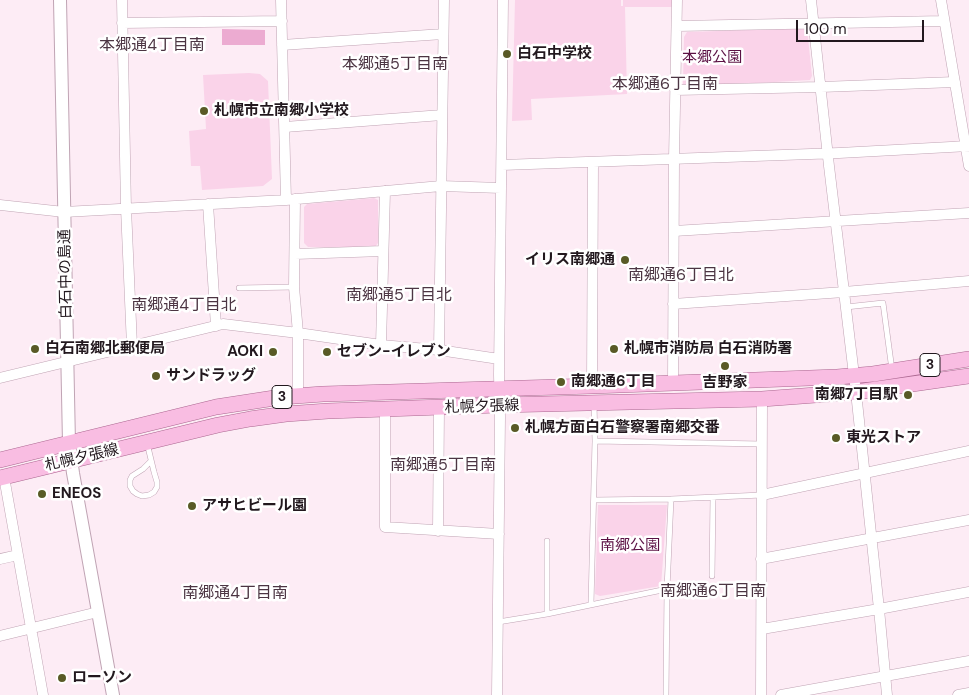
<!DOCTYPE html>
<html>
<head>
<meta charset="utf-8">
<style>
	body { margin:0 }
	#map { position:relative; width:969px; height:695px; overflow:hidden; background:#fdecf5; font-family:"DM Sans",sans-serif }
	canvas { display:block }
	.scale { position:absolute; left:796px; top:20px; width:128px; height:22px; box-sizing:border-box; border:2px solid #22181e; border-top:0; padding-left:6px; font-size:15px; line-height:18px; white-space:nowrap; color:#22181e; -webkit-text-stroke:4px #fff; paint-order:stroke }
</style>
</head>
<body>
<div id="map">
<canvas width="969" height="695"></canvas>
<div class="scale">100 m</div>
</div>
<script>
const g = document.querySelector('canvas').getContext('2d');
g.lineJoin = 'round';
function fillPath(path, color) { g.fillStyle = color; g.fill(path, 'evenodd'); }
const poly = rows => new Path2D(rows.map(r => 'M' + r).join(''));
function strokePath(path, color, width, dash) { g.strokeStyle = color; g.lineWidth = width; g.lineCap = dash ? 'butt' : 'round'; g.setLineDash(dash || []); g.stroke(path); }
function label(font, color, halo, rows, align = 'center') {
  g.font = font + ' "DM Sans","Noto Sans JP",sans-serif'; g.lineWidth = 5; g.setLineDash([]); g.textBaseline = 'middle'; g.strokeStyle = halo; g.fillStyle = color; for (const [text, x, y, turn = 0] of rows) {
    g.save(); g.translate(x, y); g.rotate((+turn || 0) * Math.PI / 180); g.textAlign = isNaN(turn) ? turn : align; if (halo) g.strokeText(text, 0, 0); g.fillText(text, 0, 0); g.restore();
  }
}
const green = poly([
	[515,0,621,0,621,6,623,6,623,0,674,0,674,7,625,7,627,94,531,99,532,120,512,121],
	[807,28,812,76,810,80,686,87,683,84,684,37,687,32],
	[249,73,260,74,268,81,272,179,263,186,202,190,200,166,191,166,189,131,206,129,203,75],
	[374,198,378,200,378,243,375,247,308,247,304,243,304,207,307,204],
	[598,505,667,505,661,586,600,596,595,594]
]);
const water = poly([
	[222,29,265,30,265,45,222,45]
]);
const service = poly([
	[239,288,294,287],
	[846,307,883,303,892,370],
	[595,441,762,444],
	[147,443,154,472,157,482,157,487,154,492,149,495,142,496,137,494,133,491,130,486,130,480,132,476,143,469,151,461],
	[594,500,671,499,762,495],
	[547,541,547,614],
	[712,576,713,497],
	[591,604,595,441,594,404],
	[498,622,547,614,667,589],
	[666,695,667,589,671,499]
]);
const minor = poly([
	[122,0,126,208,132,346],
	[281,0,286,200],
	[811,0,829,166,856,392,879,609,887,695],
	[941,0,969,166],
	[122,23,282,21],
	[677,26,944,21],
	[282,45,443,34],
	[675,90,821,87,955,82],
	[285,127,442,115],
	[502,165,839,153,969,146],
	[295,199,294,287,298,333,298,395],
	[208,204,216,326],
	[0,205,64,212,286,200,441,186,501,188],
	[674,231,969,213],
	[295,254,383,251],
	[673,304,844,292,969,281],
	[381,345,385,191],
	[439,350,444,0],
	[0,378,223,324,298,333,381,345,439,350,499,359],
	[673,383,674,159,677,0],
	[592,386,593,162],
	[385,409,385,527,499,534],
	[4,477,43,695],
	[762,495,969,451],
	[438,531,439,408],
	[0,559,18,555],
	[761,559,969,520],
	[762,629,879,609,969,592],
	[0,636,98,612],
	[497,695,500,417,499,375,503,0],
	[761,695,762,399],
	[781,695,969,661],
	[958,695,969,693]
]);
const tertiary = poly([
	[60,0,69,443,73,473,113,695]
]);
const primary = poly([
	[0,460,216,407,281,397,323,394,592,386,837,377,873,374,969,359],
	[0,478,218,425,250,419,286,414,328,411,499,405,762,399,856,392,969,376]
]);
const markers = [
	[507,54,5,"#595a26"],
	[204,111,5,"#595a26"],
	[625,260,5,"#595a26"],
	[35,349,5,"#595a26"],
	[614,349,5,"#595a26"],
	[273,352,5,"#595a26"],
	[327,352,5,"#595a26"],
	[725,366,5,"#595a26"],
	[156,376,5,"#595a26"],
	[561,382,5,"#595a26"],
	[908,395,5,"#595a26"],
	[515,428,5,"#595a26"],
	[836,438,5,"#595a26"],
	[42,494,5,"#595a26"],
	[192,506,5,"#595a26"],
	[62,678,5,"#595a26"]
];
const shields = [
	[930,365,20],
	[282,397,20]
];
const shieldNames = [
	["3",930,365],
	["3",282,397]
];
const poiNames = [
	["白石中学校",517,54],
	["札幌市立南郷小学校",214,111],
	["イリス南郷通",615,260,"right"],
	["白石南郷北郵便局",45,349],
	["札幌市消防局 白石消防署",624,349],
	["AOKI",263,352,"right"],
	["セブン-イレブン",337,352],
	["サンドラッグ",166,376],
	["南郷通6丁目",571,382],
	["吉野家",725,383,"center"],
	["南郷7丁目駅",898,395,"right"],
	["札幌方面白石警察署南郷交番",525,428],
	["東光ストア",846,438],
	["ENEOS",52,494],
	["アサヒビール園",202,506],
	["ローソン",72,678]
];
const parkNames = [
	["本郷公園",712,58],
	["南郷公園",630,546]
];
const streetNames = [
	["白石中の島通",66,274,-91],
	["札幌夕張線",482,407,-2],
	["札幌夕張線",82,458,-13]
];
const neighbourhoodNames = [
	["本郷通4丁目南",152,46],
	["本郷通5丁目南",395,65],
	["本郷通6丁目南",665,85],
	["南郷通6丁目北",681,276],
	["南郷通5丁目北",399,296],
	["南郷通4丁目北",184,306],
	["南郷通5丁目南",443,466],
	["南郷通6丁目南",713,592],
	["南郷通4丁目南",235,594]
];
fillPath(green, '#fad3e9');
fillPath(water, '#ecabd1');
strokePath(service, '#c0a4b4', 6);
strokePath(minor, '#c0a4b4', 11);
strokePath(tertiary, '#c0a4b4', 14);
strokePath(primary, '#ab6790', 16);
strokePath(service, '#fff', 5);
strokePath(minor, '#fff', 10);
strokePath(tertiary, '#fff', 12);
strokePath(primary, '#f9bde2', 15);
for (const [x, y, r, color] of markers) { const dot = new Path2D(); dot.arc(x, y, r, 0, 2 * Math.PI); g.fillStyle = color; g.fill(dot); strokePath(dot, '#fff', 2); }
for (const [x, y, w] of shields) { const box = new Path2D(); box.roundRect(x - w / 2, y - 11.5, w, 23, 4); g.fillStyle = '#fff'; g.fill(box); strokePath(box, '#22181e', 1); }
label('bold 14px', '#22181e', null, shieldNames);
label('bold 15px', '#22181e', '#fff', poiNames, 'left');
label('15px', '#5b1144', '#fff', parkNames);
label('15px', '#22181e', '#fff', streetNames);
label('16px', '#4c3543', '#fff', neighbourhoodNames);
</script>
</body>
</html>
